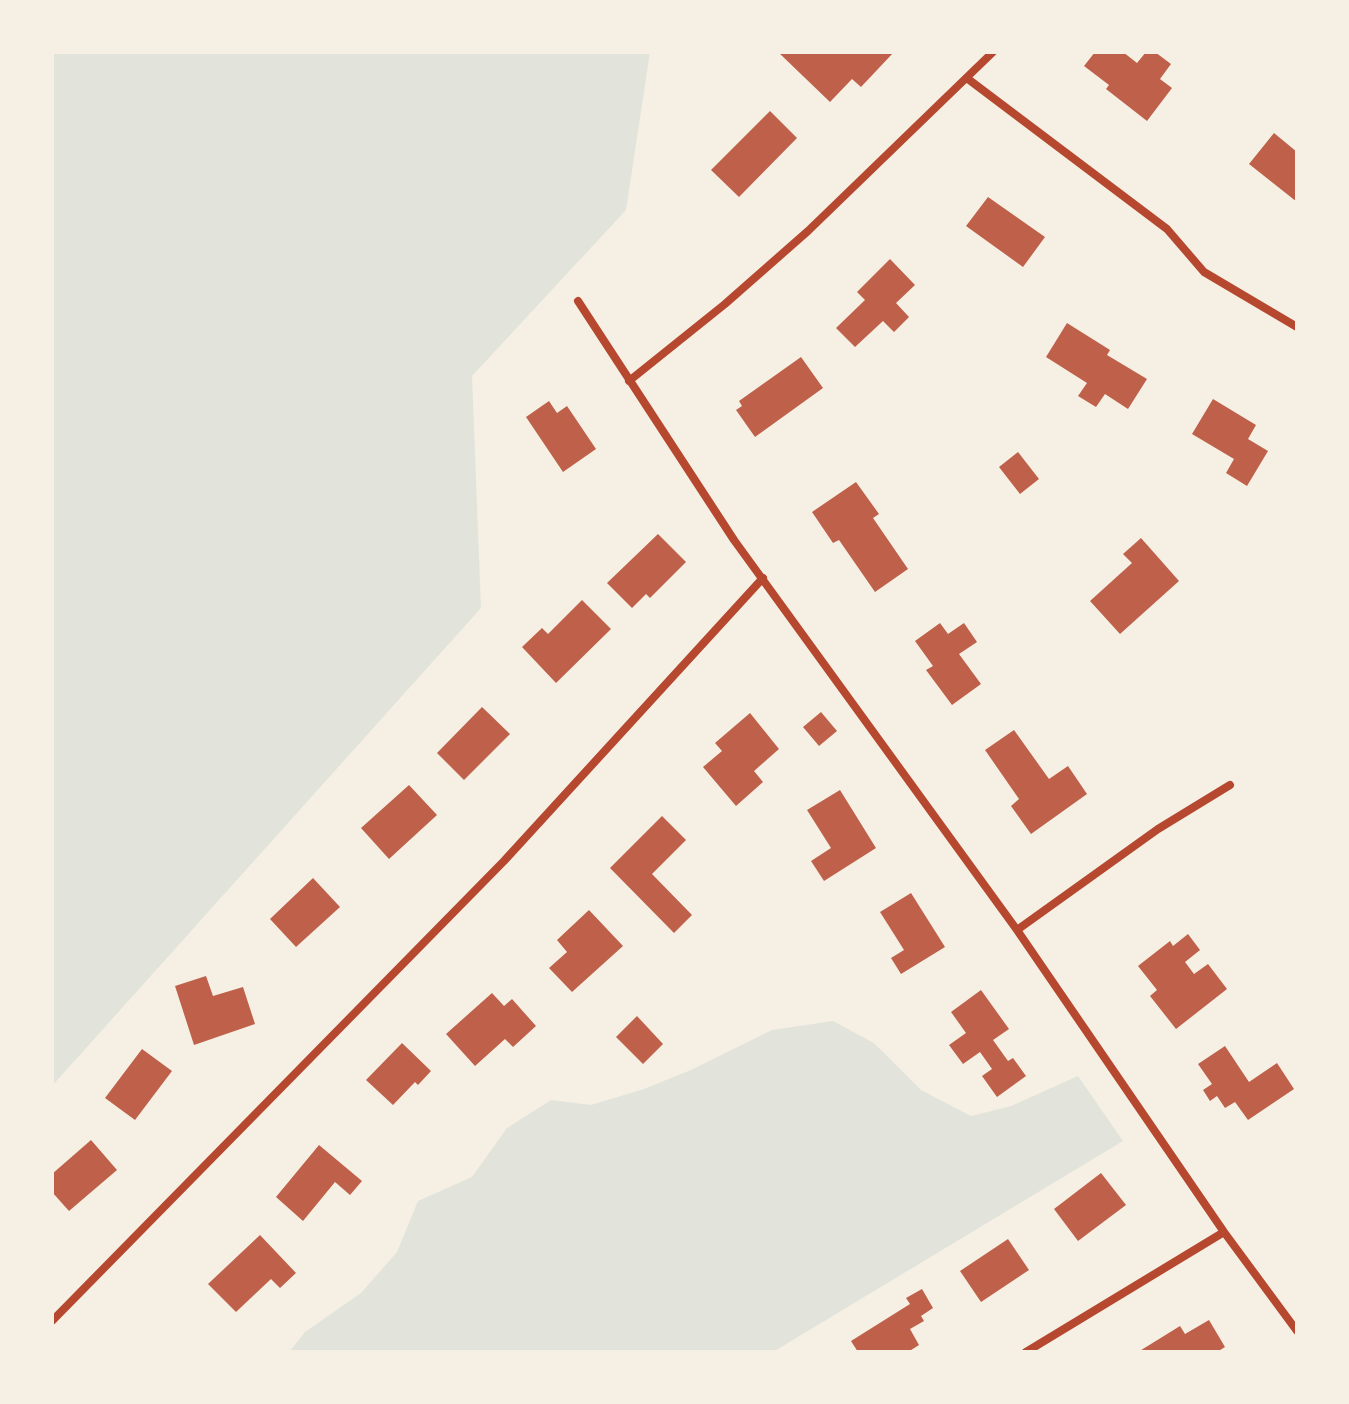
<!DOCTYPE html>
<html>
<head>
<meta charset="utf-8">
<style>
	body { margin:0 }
	#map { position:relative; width:1349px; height:1404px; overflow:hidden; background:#f6efe4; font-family:Karla,sans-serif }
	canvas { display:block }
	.frame { position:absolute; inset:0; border:54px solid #f6efe4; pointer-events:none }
</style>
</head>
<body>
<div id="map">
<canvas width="1349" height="1404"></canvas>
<div class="frame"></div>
</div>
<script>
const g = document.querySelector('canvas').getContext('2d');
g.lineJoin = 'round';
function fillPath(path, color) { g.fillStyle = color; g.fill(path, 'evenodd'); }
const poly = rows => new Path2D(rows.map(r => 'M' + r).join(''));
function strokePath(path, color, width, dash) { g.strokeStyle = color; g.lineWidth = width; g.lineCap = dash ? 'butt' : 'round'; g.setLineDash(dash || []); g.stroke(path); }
const green = poly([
	[52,52,650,52,626,210,472,376,481,608,52,1086],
	[833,1021,874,1043,921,1090,971,1116,1011,1106,1078,1076,1123,1141,773,1352,289,1352,305,1332,361,1293,397,1252,418,1201,472,1177,507,1128,551,1100,591,1105,644,1089,691,1070,772,1030]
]);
const building = poly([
	[778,52,894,52,861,87,852,79,830,102],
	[1095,52,1123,52,1137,63,1146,52,1155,52,1171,64,1160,79,1172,88,1147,121,1106,89,1109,85,1084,66],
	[770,111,797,138,739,197,711,170],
	[1274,133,1297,152,1297,202,1249,164],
	[988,197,1045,237,1023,267,966,226],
	[890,259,915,285,896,303,909,317,894,332,883,321,855,347,836,328,865,300,857,292],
	[1067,323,1110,350,1107,355,1147,379,1128,409,1105,394,1096,407,1078,396,1087,383,1046,357],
	[801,357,823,388,755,437,736,410,742,406,739,401],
	[1213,399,1256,425,1248,439,1268,451,1247,486,1226,473,1234,459,1192,434],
	[549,401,557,413,567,406,596,449,563,472,526,417],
	[1018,452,1039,479,1020,494,999,467],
	[856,482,879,514,873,518,908,569,875,592,839,540,833,543,812,512],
	[658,534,686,562,650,598,646,594,632,608,607,583],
	[1141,538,1179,581,1120,634,1090,601,1132,563,1123,554],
	[582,600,611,629,556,683,522,647,542,628,548,634],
	[940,623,948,634,964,623,977,642,959,654,981,684,952,705,926,670,933,666,915,641],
	[482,707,510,734,464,780,437,753],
	[821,712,837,731,819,746,803,727],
	[750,713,779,749,754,771,763,782,736,806,703,767,722,751,715,743],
	[1014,730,1049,779,1068,766,1087,794,1031,834,1011,806,1019,799,985,750],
	[409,785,437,815,389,859,361,828],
	[840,790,876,848,824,881,811,861,831,848,807,810],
	[662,816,686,840,652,874,692,915,674,933,610,868],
	[313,878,340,907,296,947,270,919],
	[911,893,945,947,901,974,891,958,904,950,880,912],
	[589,910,623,946,572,992,549,968,567,952,557,940],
	[1188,934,1200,950,1185,962,1194,974,1208,964,1227,989,1176,1029,1150,996,1157,990,1138,966,1170,941,1173,946],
	[206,976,213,996,243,987,255,1024,194,1045,175,986],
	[981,990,1009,1029,993,1040,1008,1061,1013,1058,1026,1076,997,1097,982,1076,992,1069,980,1052,963,1064,949,1045,966,1033,951,1012],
	[492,993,504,1006,512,999,536,1026,513,1047,505,1039,475,1066,446,1034],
	[637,1016,663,1044,643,1064,616,1037],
	[402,1043,431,1071,418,1085,415,1082,393,1105,366,1080],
	[1225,1046,1249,1082,1277,1063,1294,1089,1248,1120,1235,1102,1225,1108,1217,1096,1210,1101,1203,1090,1212,1084,1198,1064],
	[142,1049,172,1071,135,1120,105,1098],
	[91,1140,117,1170,69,1211,52,1192,52,1174],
	[319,1145,362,1181,350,1195,335,1182,303,1221,276,1197],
	[1101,1173,1126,1205,1078,1241,1054,1209],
	[260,1235,296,1273,280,1288,271,1279,236,1312,208,1284],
	[1008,1239,1029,1270,981,1302,960,1271],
	[922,1289,933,1308,921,1316,924,1321,910,1329,919,1345,908,1352,858,1352,851,1341,910,1304,906,1298],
	[1209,1320,1225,1347,1217,1352,1138,1352,1180,1326,1185,1334]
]);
const minor = poly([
	[968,79,1167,229,1204,272,1297,327],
	[578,301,734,540,1017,930,1224,1232,1297,1331],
	[629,381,725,304,808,231,993,52],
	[1017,930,1158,829,1230,785],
	[52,1321,504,861,763,578],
	[1026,1352,1224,1232]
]);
fillPath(green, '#e2e4dc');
fillPath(building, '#bf614a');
strokePath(minor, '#b5482f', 8);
</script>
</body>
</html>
